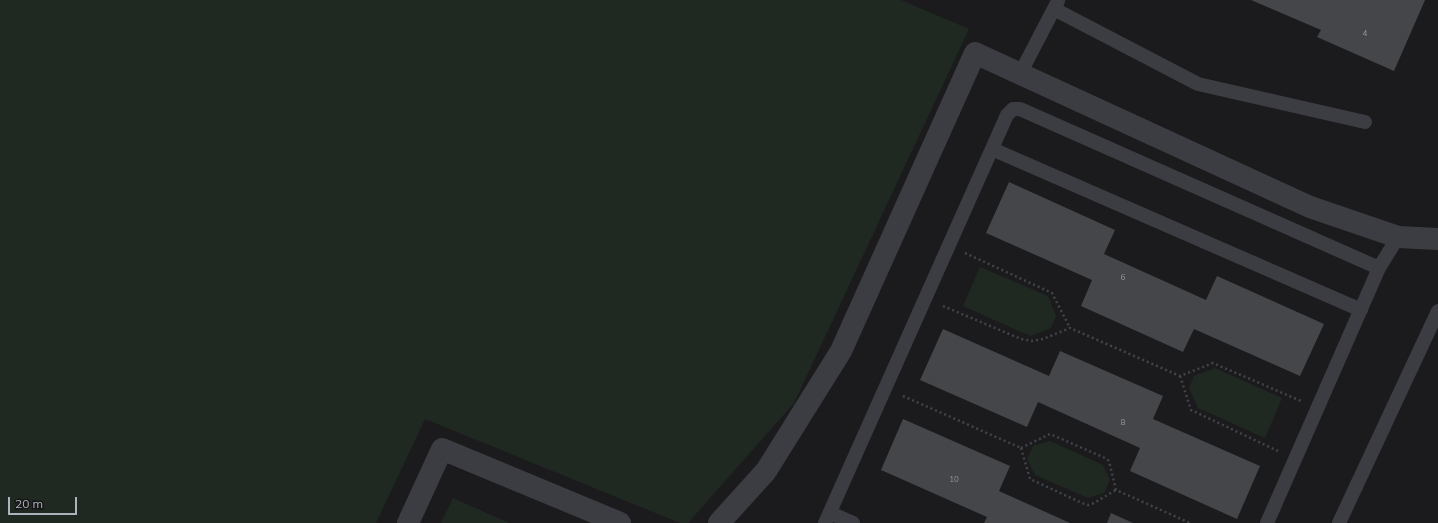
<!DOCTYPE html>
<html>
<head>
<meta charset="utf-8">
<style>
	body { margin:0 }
	#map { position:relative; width:1438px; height:523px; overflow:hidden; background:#1b1b1d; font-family:Mulish,sans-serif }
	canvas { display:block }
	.scale { position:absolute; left:8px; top:497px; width:69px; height:18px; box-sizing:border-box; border:2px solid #adb3bd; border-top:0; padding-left:5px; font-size:12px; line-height:14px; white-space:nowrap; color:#adb3bd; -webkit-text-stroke:3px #161618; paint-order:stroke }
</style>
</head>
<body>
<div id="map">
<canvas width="1438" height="523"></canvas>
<div class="scale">20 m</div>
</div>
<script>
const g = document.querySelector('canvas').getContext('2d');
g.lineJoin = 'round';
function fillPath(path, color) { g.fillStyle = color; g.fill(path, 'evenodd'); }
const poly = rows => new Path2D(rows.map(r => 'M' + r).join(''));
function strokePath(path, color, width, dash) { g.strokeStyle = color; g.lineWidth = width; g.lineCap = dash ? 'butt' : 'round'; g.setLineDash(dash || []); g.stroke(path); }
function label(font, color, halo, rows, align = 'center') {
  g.font = font + ' Mulish,sans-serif'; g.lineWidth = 3.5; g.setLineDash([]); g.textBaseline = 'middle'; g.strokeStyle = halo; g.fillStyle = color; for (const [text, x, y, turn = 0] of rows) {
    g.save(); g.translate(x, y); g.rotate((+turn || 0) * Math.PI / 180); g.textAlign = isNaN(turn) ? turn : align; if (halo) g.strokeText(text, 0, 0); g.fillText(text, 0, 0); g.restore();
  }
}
const green = poly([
	[0,0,901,0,969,29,794,403,688,523,680,523,425,419,376,523,0,523],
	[980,267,1048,296,1056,316,1051,328,1030,336,963,306],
	[1215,368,1282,398,1265,438,1198,408,1189,388,1194,376],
	[1050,441,1103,465,1110,480,1104,493,1088,498,1035,475,1027,459,1033,446],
	[453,498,509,523,441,523]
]);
const building = poly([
	[1251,0,1425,0,1394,71,1317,37,1321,30],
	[1009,182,1115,230,1104,254,1206,300,1217,276,1324,324,1300,376,1194,329,1183,352,1081,306,1092,280,986,233],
	[943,329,1049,376,1060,351,1163,396,1153,419,1260,466,1237,519,1130,471,1140,448,1038,402,1027,427,920,380],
	[903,419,1010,466,999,491,1070,523,984,523,987,517,881,470],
	[1111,513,1133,523,1107,523]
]);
const path = poly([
	[965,253,1052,293,1070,328],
	[943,306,1021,339,1032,341,1043,339,1070,328,1180,376,1213,363,1301,401],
	[1180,376,1191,410,1278,451],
	[903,396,1021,448],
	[1021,448,1050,434,1103,457,1108,460,1110,465,1116,490,1190,523],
	[1021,448,1030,479,1082,503,1088,505,1094,503,1116,490]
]);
const lane = poly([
	[1054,9,1198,84,1365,122],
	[1020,74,1058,1],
	[992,149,1361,310],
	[830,513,853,523],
	[825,523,1007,115,1013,109,1020,109,1379,268,1398,237],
	[1267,523,1379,268],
	[1339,523,1438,311]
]);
const street = poly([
	[408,523,442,449,620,523],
	[719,523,766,471,841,351,975,53,1310,207,1398,237,1438,239]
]);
const numberNames = [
	["4",1365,34],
	["6",1123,278],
	["8",1123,423],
	["10",954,480]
];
fillPath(green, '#202921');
fillPath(building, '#45464a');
strokePath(path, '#414449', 2.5, [2, 3]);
strokePath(lane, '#3c3d42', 14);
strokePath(street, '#3c3d42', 22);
label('8px', '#9398a0', null, numberNames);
</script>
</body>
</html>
